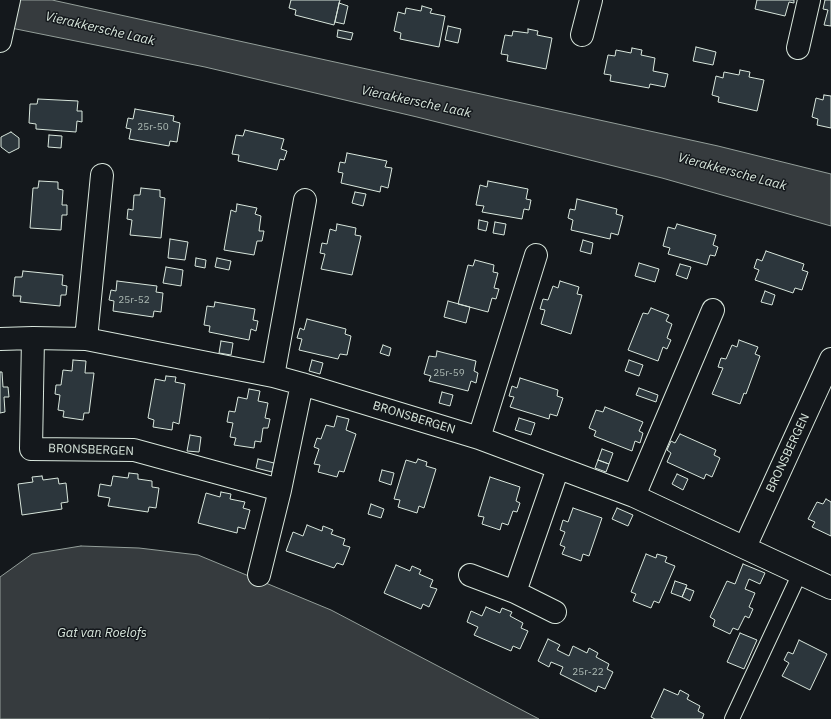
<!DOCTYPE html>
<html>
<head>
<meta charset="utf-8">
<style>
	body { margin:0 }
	canvas { display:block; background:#14181c }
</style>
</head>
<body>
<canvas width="831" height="719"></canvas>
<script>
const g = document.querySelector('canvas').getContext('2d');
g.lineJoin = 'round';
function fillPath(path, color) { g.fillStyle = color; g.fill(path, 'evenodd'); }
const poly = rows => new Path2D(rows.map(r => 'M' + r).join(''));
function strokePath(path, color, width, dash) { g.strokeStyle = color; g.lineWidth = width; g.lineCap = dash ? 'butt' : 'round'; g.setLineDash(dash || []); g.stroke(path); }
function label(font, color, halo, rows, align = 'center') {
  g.font = font + ' "IBM Plex Sans",sans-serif'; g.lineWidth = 3; g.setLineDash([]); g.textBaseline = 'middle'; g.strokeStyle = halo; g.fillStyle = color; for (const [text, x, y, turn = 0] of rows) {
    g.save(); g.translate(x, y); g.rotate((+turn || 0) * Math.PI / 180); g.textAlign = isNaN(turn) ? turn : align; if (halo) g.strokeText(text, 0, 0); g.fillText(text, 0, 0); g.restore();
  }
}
const water = poly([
	[18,0,52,0,718,146,831,174,831,226,662,178,417,117,205,67,11,28,18,0],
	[81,546,139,548,198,555,331,610,539,719,0,719,0,577,32,554,81,546]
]);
const building = poly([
	[291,0,340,0,334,25,295,15,296,10,289,8,291,0],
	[757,0,794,0,794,3,789,2,785,16,755,9,757,0],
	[825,0,831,0,831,26,824,25,828,10,823,9,825,0],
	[339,3,348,6,344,24,335,22,339,3],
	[422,6,432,9,430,13,445,16,439,47,400,39,401,33,394,31,398,12,405,14,406,8,421,11,422,6],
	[448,26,461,29,458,43,445,40,448,26],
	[528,29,538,31,537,35,552,38,546,69,507,61,508,55,501,54,505,35,512,36,513,31,528,33,528,29],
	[338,30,353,33,351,40,337,37,338,30],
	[696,47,716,52,713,65,693,61,696,47],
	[632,48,642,50,641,55,655,58,653,71,668,74,665,87,650,84,649,88,610,81,611,75,604,74,608,55,615,56,616,50,631,53,632,48],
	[740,70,750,72,749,77,764,80,757,111,718,102,719,97,712,95,716,76,723,78,724,72,739,75,740,70],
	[824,95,831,96,831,128,817,125,818,119,812,117,816,98,823,100,824,95],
	[38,99,78,101,77,111,82,111,82,122,77,121,76,132,36,129,36,124,29,123,30,104,37,104,38,99],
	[135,109,174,116,173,121,180,123,177,142,170,141,169,146,129,139,131,129,126,128,128,118,133,119,135,109],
	[245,130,284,139,281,149,287,151,284,160,280,159,277,170,238,161,239,155,232,154,236,135,243,136,245,130],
	[11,132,19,138,19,148,9,153,1,147,1,137,11,132],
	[49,135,62,136,61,148,48,147,49,135],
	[347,153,387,161,385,167,392,168,388,188,381,186,380,192,341,183,343,173,338,172,340,162,345,163,347,153],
	[39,181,58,182,58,189,63,190,62,205,67,205,67,215,62,215,61,230,30,228,33,188,38,188,39,181],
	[488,181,528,189,526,199,531,200,529,210,524,209,522,219,482,212,484,206,476,205,480,185,487,187,488,181],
	[141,188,160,190,160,197,165,198,161,238,130,235,132,220,127,219,128,209,133,210,134,195,140,195,141,188],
	[355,192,366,194,363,206,352,203,355,192],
	[577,199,617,209,616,214,623,216,618,235,611,233,610,239,571,230,573,220,568,218,570,209,575,210,577,199],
	[237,204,257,208,255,214,261,216,259,231,264,231,262,241,257,241,254,255,224,250,231,210,236,212,237,204],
	[479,220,488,222,486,231,478,229,479,220],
	[495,222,506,224,504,235,493,233,495,222],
	[337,224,356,228,355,235,361,236,352,275,321,269,325,254,320,253,322,243,327,244,330,229,336,231,337,224],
	[677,224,716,235,713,245,718,247,715,256,710,255,707,265,668,254,670,248,663,246,668,227,675,229,677,224],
	[170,239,188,242,185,260,168,258,170,239],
	[583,240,593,243,591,254,580,251,583,240],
	[766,251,804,264,802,270,808,272,802,290,795,288,793,293,755,280,759,270,754,268,757,259,762,261,766,251],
	[196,258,206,260,205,268,195,266,196,258],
	[217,258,231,261,229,270,215,267,217,258],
	[475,260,494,265,493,272,498,273,494,288,499,289,496,299,492,298,488,312,458,304,468,265,473,266,475,260],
	[639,263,659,269,655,282,635,276,639,263],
	[680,264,691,267,687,279,676,275,680,264],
	[166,267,183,270,181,286,163,283,166,267],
	[23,271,63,275,62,285,67,286,66,295,61,295,60,306,20,302,21,296,13,296,15,277,22,277,23,271],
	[117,281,157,286,156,292,163,293,161,312,154,311,153,317,113,311,114,301,109,300,111,290,116,291,117,281],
	[560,281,579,287,577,294,582,295,571,334,541,324,545,310,540,309,543,299,548,300,553,286,558,288,560,281],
	[765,291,775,295,772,305,761,302,765,291],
	[448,301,470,307,466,323,444,317,448,301],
	[215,302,255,309,253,320,258,321,256,331,251,329,249,340,209,332,210,326,204,325,207,306,214,307,215,302],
	[651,308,669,315,666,321,672,324,667,338,671,340,667,349,663,347,658,361,628,350,643,313,648,314,651,308],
	[307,319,346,329,345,334,351,336,347,355,340,354,338,359,299,350,302,339,297,338,300,328,304,330,307,319],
	[739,340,758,347,755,354,760,356,746,394,744,393,740,404,712,394,723,368,718,367,721,358,726,359,732,345,737,347,739,340],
	[221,341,233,343,231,355,219,353,221,341],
	[383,345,391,348,389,356,380,353,383,345],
	[437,351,476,361,474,371,478,373,476,383,471,381,468,391,429,381,431,376,424,374,429,356,436,357,437,351],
	[73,360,86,361,85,373,94,373,89,413,84,413,83,420,63,417,64,411,58,410,60,395,55,394,56,385,61,385,63,370,72,371,73,360],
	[312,360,323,363,320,374,309,371,312,360],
	[629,360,643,365,639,376,625,371,629,360],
	[0,372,2,372,3,387,8,387,9,397,4,397,5,412,0,413,0,372],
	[166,376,176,377,175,382,185,384,179,424,173,422,172,430,153,427,154,420,148,418,155,379,165,381,166,376],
	[520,378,558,390,557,396,563,398,557,416,550,414,549,419,510,407,514,397,509,396,512,386,517,388,520,378],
	[639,388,658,395,656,402,636,395,639,388],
	[249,389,260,391,258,401,268,403,265,418,270,419,268,428,263,428,261,442,255,441,254,448,234,445,236,438,230,437,233,423,227,422,229,411,235,412,238,397,247,399,249,389],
	[442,392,453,395,450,406,439,403,442,392],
	[605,407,643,422,639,431,643,433,640,443,635,441,632,451,594,436,596,431,589,428,596,410,603,412,605,407],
	[337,416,349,419,346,430,356,434,344,472,339,471,337,477,318,472,320,465,314,464,319,449,314,447,317,438,321,439,326,425,334,427,337,416],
	[519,418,535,423,531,435,515,430,519,418],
	[680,434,716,450,714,455,720,458,712,477,706,474,704,479,667,462,671,453,667,450,671,441,675,443,680,434],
	[190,435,201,437,199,452,187,451,190,435],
	[602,449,613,453,609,464,598,460,602,449],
	[258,459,274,463,272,472,256,468,258,459],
	[418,459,427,462,426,466,436,469,424,508,419,506,417,513,398,507,400,500,394,499,406,460,416,463,418,459],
	[598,460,609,464,606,472,595,468,598,460],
	[382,470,394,473,391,485,379,481,382,470],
	[129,473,138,474,138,479,152,481,152,487,159,488,156,508,149,507,148,512,108,506,110,498,98,496,100,484,111,486,113,476,128,478,129,473],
	[677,474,688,479,683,490,672,484,677,474],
	[42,476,43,480,58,478,59,484,66,483,68,502,61,503,62,509,22,515,18,484,33,482,32,477,42,476],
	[490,477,520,487,516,501,520,503,517,512,513,511,508,525,502,523,500,530,482,524,484,517,478,516,490,477],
	[221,492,231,494,230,499,245,502,243,508,250,510,245,529,238,527,237,533,198,523,206,493,220,497,221,492],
	[826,499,831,502,831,536,812,527,815,522,808,519,817,502,823,504,826,499],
	[371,504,384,509,381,518,368,514,371,504],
	[573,508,602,518,589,556,583,554,581,561,562,554,565,547,560,545,565,532,560,530,563,520,568,522,573,508],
	[617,508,633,515,628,526,612,519,617,508],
	[307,525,322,531,323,526,333,530,331,534,345,539,343,545,350,547,343,565,337,563,334,568,286,551,293,532,303,536,307,525],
	[646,554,656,558,657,554,667,557,665,562,675,566,659,603,654,601,651,608,633,601,636,594,631,592,646,554],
	[743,564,765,573,760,584,749,579,745,589,755,593,749,607,753,609,749,618,745,616,738,630,733,628,730,634,713,626,715,620,710,617,727,581,735,584,743,564],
	[396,565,410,571,412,566,421,570,419,574,433,580,430,587,437,589,429,607,423,604,421,609,384,593,396,565],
	[675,581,687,585,682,597,671,593,675,581],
	[686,588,694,591,690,601,682,597,686,588],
	[486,607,500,613,502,608,512,612,510,616,523,623,521,628,528,631,520,649,513,646,511,651,474,635,478,627,467,622,471,611,482,616,486,607],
	[740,633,757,640,744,669,727,662,740,633],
	[548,639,560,645,557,650,569,656,573,646,587,653,589,648,598,653,596,657,609,664,607,669,613,672,605,689,598,686,596,692,560,674,563,667,551,662,549,667,538,661,548,639],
	[799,640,827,654,810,690,782,676,789,663,784,660,788,652,793,654,799,640],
	[664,689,678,695,680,690,689,695,687,699,700,706,698,711,704,714,702,719,655,719,651,717,664,689]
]);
const lane = poly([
	[732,719,800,573]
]);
const street = poly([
	[582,35,591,0],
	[0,41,9,0],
	[798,48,809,0],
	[33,338,31,449,134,450,280,490],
	[0,339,33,338,86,339,273,376,302,384,479,438,634,496,831,588],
	[86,339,102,175],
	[273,376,305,200],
	[479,438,536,255],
	[634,496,713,310],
	[745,547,831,359],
	[259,575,280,490,302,384],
	[470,575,515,592,555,612],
	[515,592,558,468]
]);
const numberNames = [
	["25r-50",153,127],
	["25r-52",134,300],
	["25r-59",449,373],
	["25r-22",588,672]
];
const streetNames = [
	["BRONSBERGEN",414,418,17],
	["BRONSBERGEN",91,450,2],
	["BRONSBERGEN",788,453,-65]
];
const waterNames = [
	["Vierakkersche Laak",100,29,13],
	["Vierakkersche Laak",416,102,12],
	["Vierakkersche Laak",732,172,15],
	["Gat van Roelofs",102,633]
];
fillPath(water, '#363b3e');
strokePath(water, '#939e99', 1);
fillPath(building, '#2c363c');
strokePath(building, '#d8e6dc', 1);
strokePath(lane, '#d8e6dc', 16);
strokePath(street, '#d8e6dc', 24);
strokePath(lane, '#14181c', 14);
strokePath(street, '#14181c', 22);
label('10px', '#adbab4', null, numberNames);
label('12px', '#d8e6dc', '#14181c', streetNames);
label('italic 13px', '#d8e6dc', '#14181c', waterNames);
</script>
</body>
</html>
